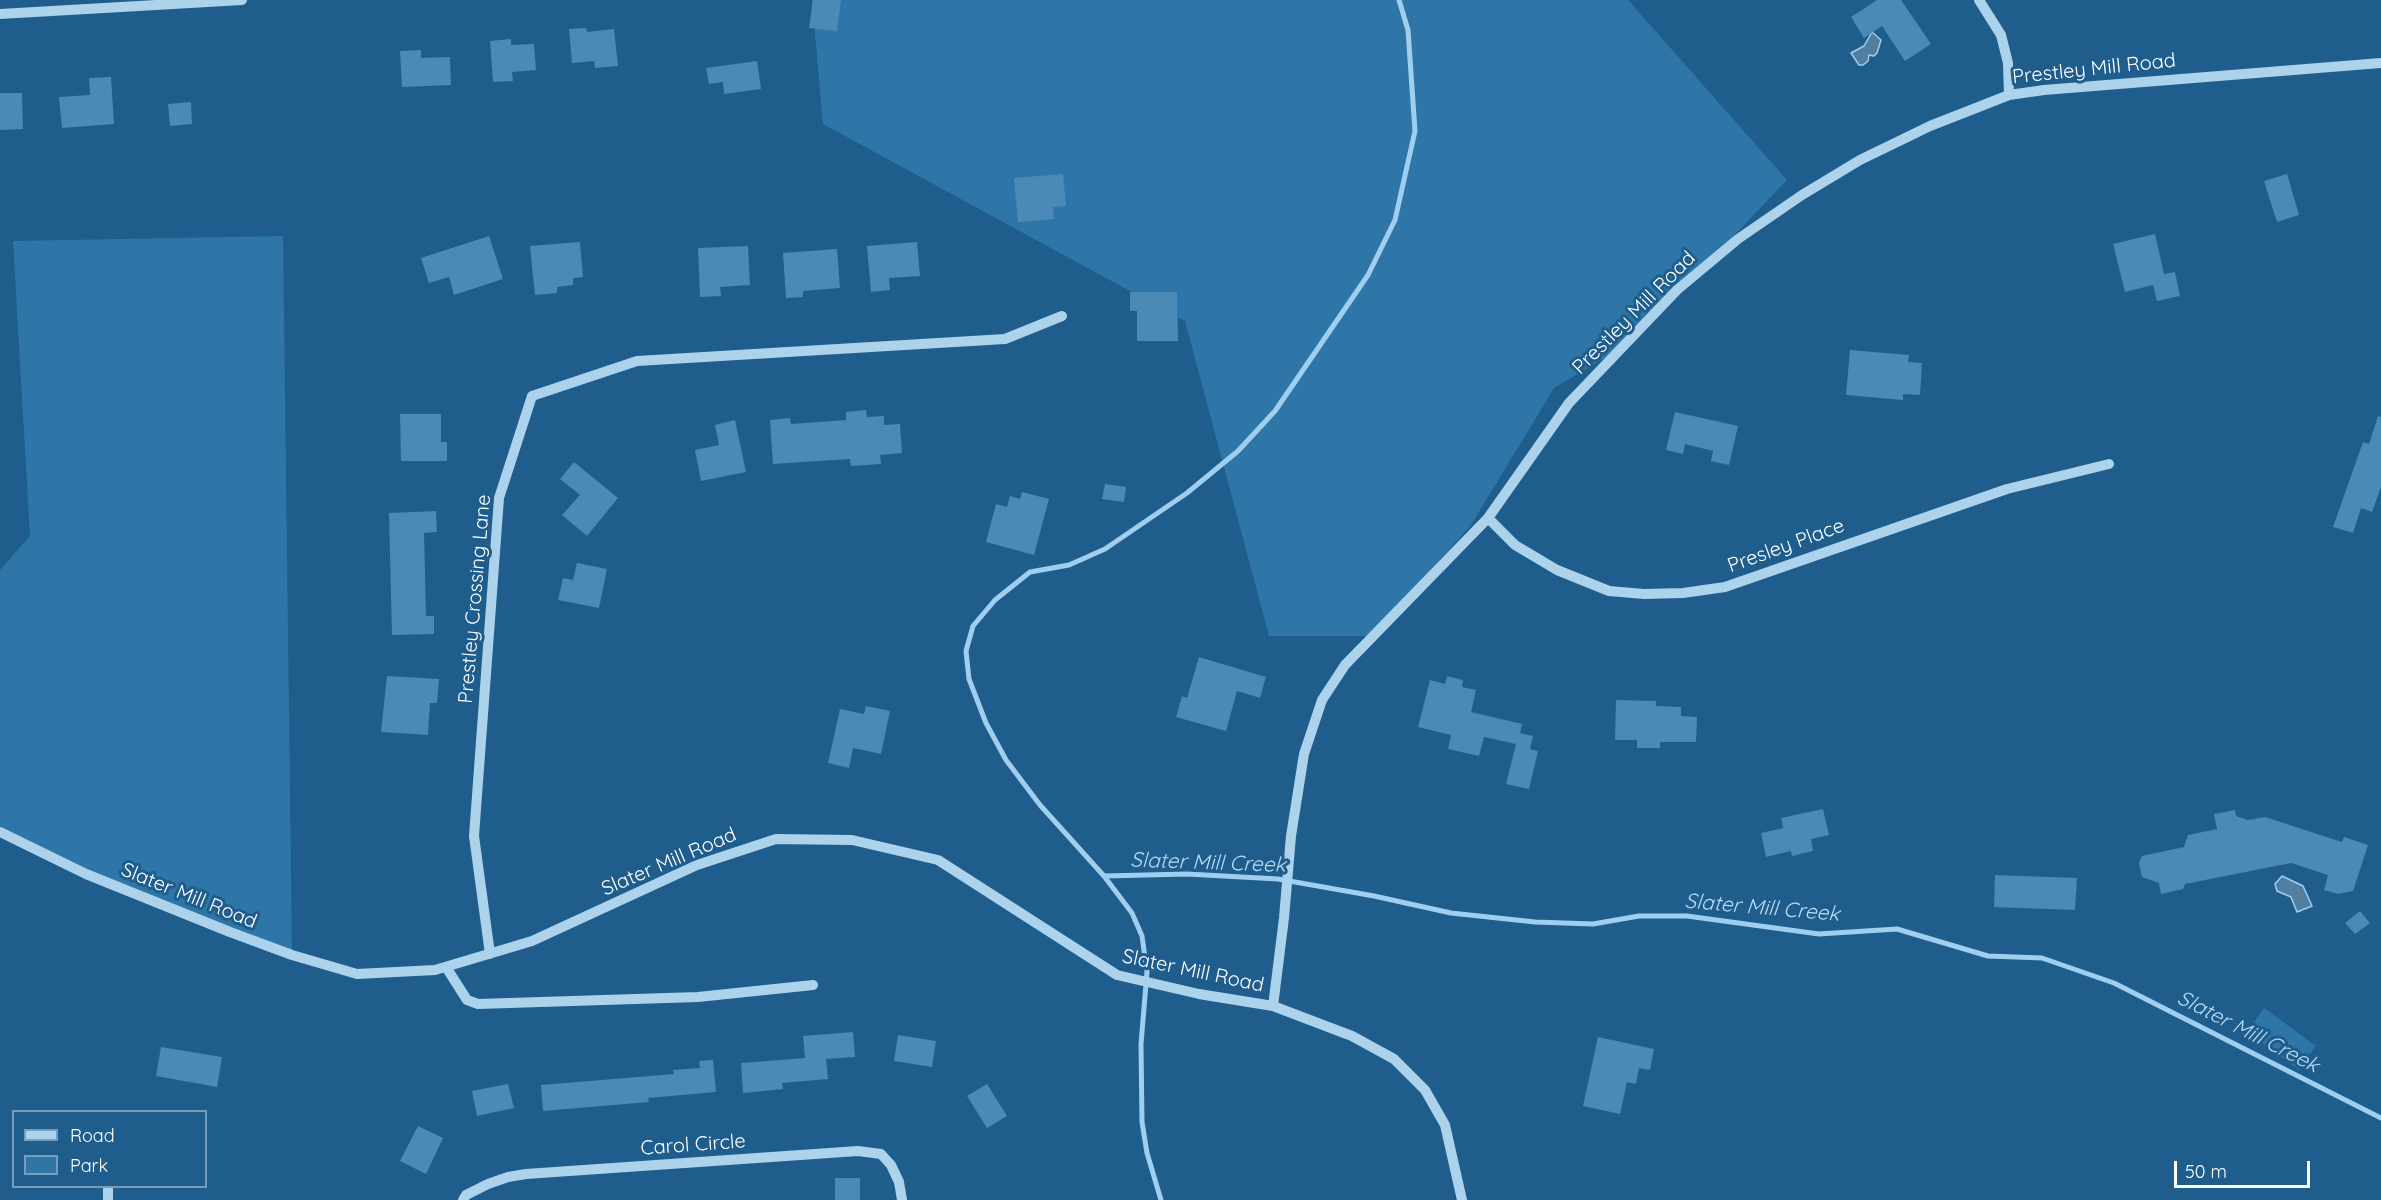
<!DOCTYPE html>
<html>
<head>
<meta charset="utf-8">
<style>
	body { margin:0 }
	#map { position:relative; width:2381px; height:1200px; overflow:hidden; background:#1f5d8d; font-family:Quicksand,sans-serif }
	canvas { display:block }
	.legend { position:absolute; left:12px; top:1110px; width:195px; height:78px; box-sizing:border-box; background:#1f5d8d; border:2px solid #799ebb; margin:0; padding:8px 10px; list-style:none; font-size:18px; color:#fff }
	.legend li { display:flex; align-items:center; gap:12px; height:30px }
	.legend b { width:30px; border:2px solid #799ebb }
	.scale { position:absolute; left:2174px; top:1161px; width:136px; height:27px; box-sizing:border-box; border:3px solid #fff; border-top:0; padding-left:8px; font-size:18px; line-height:21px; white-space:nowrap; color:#fff; -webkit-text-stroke:4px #1f5d8d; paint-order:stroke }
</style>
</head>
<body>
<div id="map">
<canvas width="2381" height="1200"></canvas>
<ul class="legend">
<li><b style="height:8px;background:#acd2ec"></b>Road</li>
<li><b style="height:16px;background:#2f76a8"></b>Park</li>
</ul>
<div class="scale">50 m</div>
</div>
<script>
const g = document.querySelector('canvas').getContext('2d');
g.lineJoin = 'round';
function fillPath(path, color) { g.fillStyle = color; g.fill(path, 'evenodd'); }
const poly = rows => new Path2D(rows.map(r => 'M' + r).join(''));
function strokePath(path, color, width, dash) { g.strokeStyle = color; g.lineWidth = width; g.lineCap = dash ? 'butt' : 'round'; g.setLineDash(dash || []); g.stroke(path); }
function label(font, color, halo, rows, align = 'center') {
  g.font = font + ' Quicksand,sans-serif'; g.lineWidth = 6; g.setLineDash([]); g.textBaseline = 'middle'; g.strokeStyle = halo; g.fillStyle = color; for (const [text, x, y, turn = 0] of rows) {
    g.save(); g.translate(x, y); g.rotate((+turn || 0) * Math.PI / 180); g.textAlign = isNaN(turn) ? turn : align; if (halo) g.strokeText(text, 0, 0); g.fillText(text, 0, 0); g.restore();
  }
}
const green = poly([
	[812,0,1628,0,1787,180,1632,342,1554,388,1471,525,1372,636,1269,636,1185,321,823,124],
	[283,236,292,955,86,874,0,827,0,570,30,536,13,241],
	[2264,1008,2316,1046,2299,1070,2247,1032]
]);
const water = poly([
	[1872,32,1881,40,1877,53,1874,56,1869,55,1868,61,1863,65,1859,65,1851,53,1864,46,1872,32],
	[2282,876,2303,886,2312,906,2297,912,2291,897,2277,891,2275,884,2282,876]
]);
const stream = poly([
	[1104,876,1187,874,1278,879,1374,896,1451,913,1535,922,1593,924,1639,916,1687,916,1819,934,1897,929,1988,956,2042,958,2114,983,2381,1118],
	[1161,1200,1147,1153,1142,1122,1141,1044,1147,972,1142,936,1132,913,1104,876,1040,805,1006,760,986,723,969,679,966,651,973,626,995,600,1030,572,1069,565,1105,549,1187,493,1238,451,1275,411,1368,275,1395,220,1415,131,1408,30,1399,0]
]);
const building = poly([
	[813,0,841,0,837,31,809,28],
	[1877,0,1901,0,1931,44,1905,61,1882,26,1864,38,1851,17],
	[586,28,587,32,614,29,618,66,595,68,594,61,572,63,569,29],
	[511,39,511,45,534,44,536,70,512,72,513,81,493,82,490,41],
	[421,50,421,58,450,57,451,85,402,87,400,51],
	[757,61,761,89,724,94,723,82,709,84,706,68],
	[111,77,114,124,62,128,59,97,90,95,89,78],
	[0,93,22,93,23,129,0,130],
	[191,102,192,124,170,126,168,104],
	[1063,174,1066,206,1053,207,1054,219,1018,222,1014,178],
	[2287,174,2299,215,2277,222,2264,181],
	[2155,234,2164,274,2175,272,2180,296,2157,301,2153,285,2125,292,2113,244],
	[489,236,503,279,454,295,449,277,429,283,421,258],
	[580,242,583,277,573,278,573,285,557,287,557,293,535,295,530,246],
	[917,242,920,276,889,278,890,290,871,292,867,246],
	[748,246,750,285,720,287,721,296,700,297,698,248],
	[837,249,840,288,803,291,803,297,786,298,783,253],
	[1130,292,1177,292,1178,341,1137,341,1137,311,1130,311],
	[1850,350,1909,355,1908,362,1922,363,1920,395,1903,394,1903,400,1846,395],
	[866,410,867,417,884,416,884,425,900,424,902,453,880,455,881,464,851,466,850,459,773,464,770,420,790,418,791,424,846,420,846,412],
	[1675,412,1738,426,1729,465,1711,461,1713,451,1685,444,1683,454,1666,450],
	[400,414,441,414,441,442,447,442,447,461,401,461],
	[2378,416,2381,417,2381,487,2372,512,2361,508,2353,533,2333,527,2363,442,2369,444],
	[735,420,746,472,701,481,695,450,719,445,715,425],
	[574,462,618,498,587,536,562,515,580,495,560,479],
	[1105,484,1126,487,1124,502,1102,499],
	[1022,492,1049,499,1034,555,986,542,996,504,1007,507,1010,496,1020,499],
	[436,511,437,532,424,533,426,616,434,616,434,634,392,635,389,513],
	[577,563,607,569,599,608,558,600,563,578,573,580],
	[1199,657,1266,677,1260,698,1237,691,1226,731,1176,717,1182,696,1187,698],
	[387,676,439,679,437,703,430,703,428,735,381,732],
	[1447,676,1463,680,1462,687,1476,690,1471,712,1522,724,1520,733,1533,736,1530,749,1538,751,1529,789,1506,784,1516,744,1484,737,1479,756,1448,749,1451,735,1418,727,1430,680,1445,684],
	[1616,700,1656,701,1656,706,1681,707,1681,716,1697,717,1696,742,1660,742,1660,748,1637,748,1637,740,1615,740],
	[866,706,890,711,881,754,853,748,849,768,828,763,840,709,864,714],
	[1823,809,1829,835,1811,839,1813,851,1792,856,1791,851,1766,857,1761,833,1783,828,1781,818],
	[2235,810,2236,816,2248,820,2265,817,2342,842,2344,837,2368,845,2353,891,2338,894,2324,890,2328,875,2291,863,2185,884,2183,889,2161,894,2159,883,2142,877,2139,863,2142,856,2184,847,2188,835,2217,829,2214,814],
	[1995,875,2077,878,2075,910,1994,907],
	[2360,911,2370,923,2355,934,2345,923],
	[853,1032,855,1057,826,1059,828,1079,782,1083,783,1089,743,1093,741,1063,805,1058,803,1036],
	[898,1035,936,1041,932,1067,894,1061],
	[1598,1037,1654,1049,1650,1070,1639,1068,1636,1084,1627,1082,1620,1114,1583,1106],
	[161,1047,222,1057,217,1087,156,1076],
	[713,1060,716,1092,648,1098,649,1102,543,1111,541,1085,674,1074,673,1070,700,1068,699,1061],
	[508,1084,514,1108,477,1116,472,1091],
	[987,1084,1007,1116,987,1128,967,1096],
	[418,1126,443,1138,426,1174,400,1161],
	[835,1178,860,1178,860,1200,835,1200]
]);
const minor = poly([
	[1979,0,2001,35,2008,63,2009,95],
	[0,14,242,0],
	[1488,518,1515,545,1557,570,1609,591,1644,594,1683,593,1725,587,2007,489,2109,464],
	[0,832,86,874,230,932,292,955,357,974,435,970,532,941,697,865,776,839,852,840,938,860,1117,975,1199,994,1273,1006,1352,1036,1394,1059,1425,1090,1445,1125,1462,1200],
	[490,954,474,836,499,498,532,396,637,361,1005,339,1062,316],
	[446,967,467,1000,478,1004,698,997,813,985],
	[1273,1006,1284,918,1291,836,1304,754,1322,700,1345,665,1488,518,1569,403,1677,290,1738,239,1802,195,1860,160,1930,126,2009,95,2044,90,2381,63],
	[108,1200,108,1186],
	[463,1200,466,1195,488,1184,508,1177,526,1174,858,1151,881,1154,891,1165,899,1182,902,1200]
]);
const streetNames = [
	["Prestley Mill Road",2094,69,-6],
	["Prestley Mill Road",1634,313,-45],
	["Presley Place",1786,546,-20],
	["Prestley Crossing Lane",475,599,-85],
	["Slater Mill Road",669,862,-23],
	["Slater Mill Road",189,896,22],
	["Slater Mill Road",1193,971,12],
	["Carol Circle",693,1145,-4]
];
const waterNames = [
	["Slater Mill Creek",1208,863,2],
	["Slater Mill Creek",1762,908,5],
	["Slater Mill Creek",2248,1032,27]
];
fillPath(green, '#2f76a8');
fillPath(water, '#527e9f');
strokePath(water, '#a0ceee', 1.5);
strokePath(stream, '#a0ceee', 5);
fillPath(building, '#4b89b6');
strokePath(minor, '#acd2ec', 10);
label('20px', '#fff', '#1f5d8d', streetNames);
label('italic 21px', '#b8dbf3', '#1f5d8d', waterNames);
</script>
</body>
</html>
